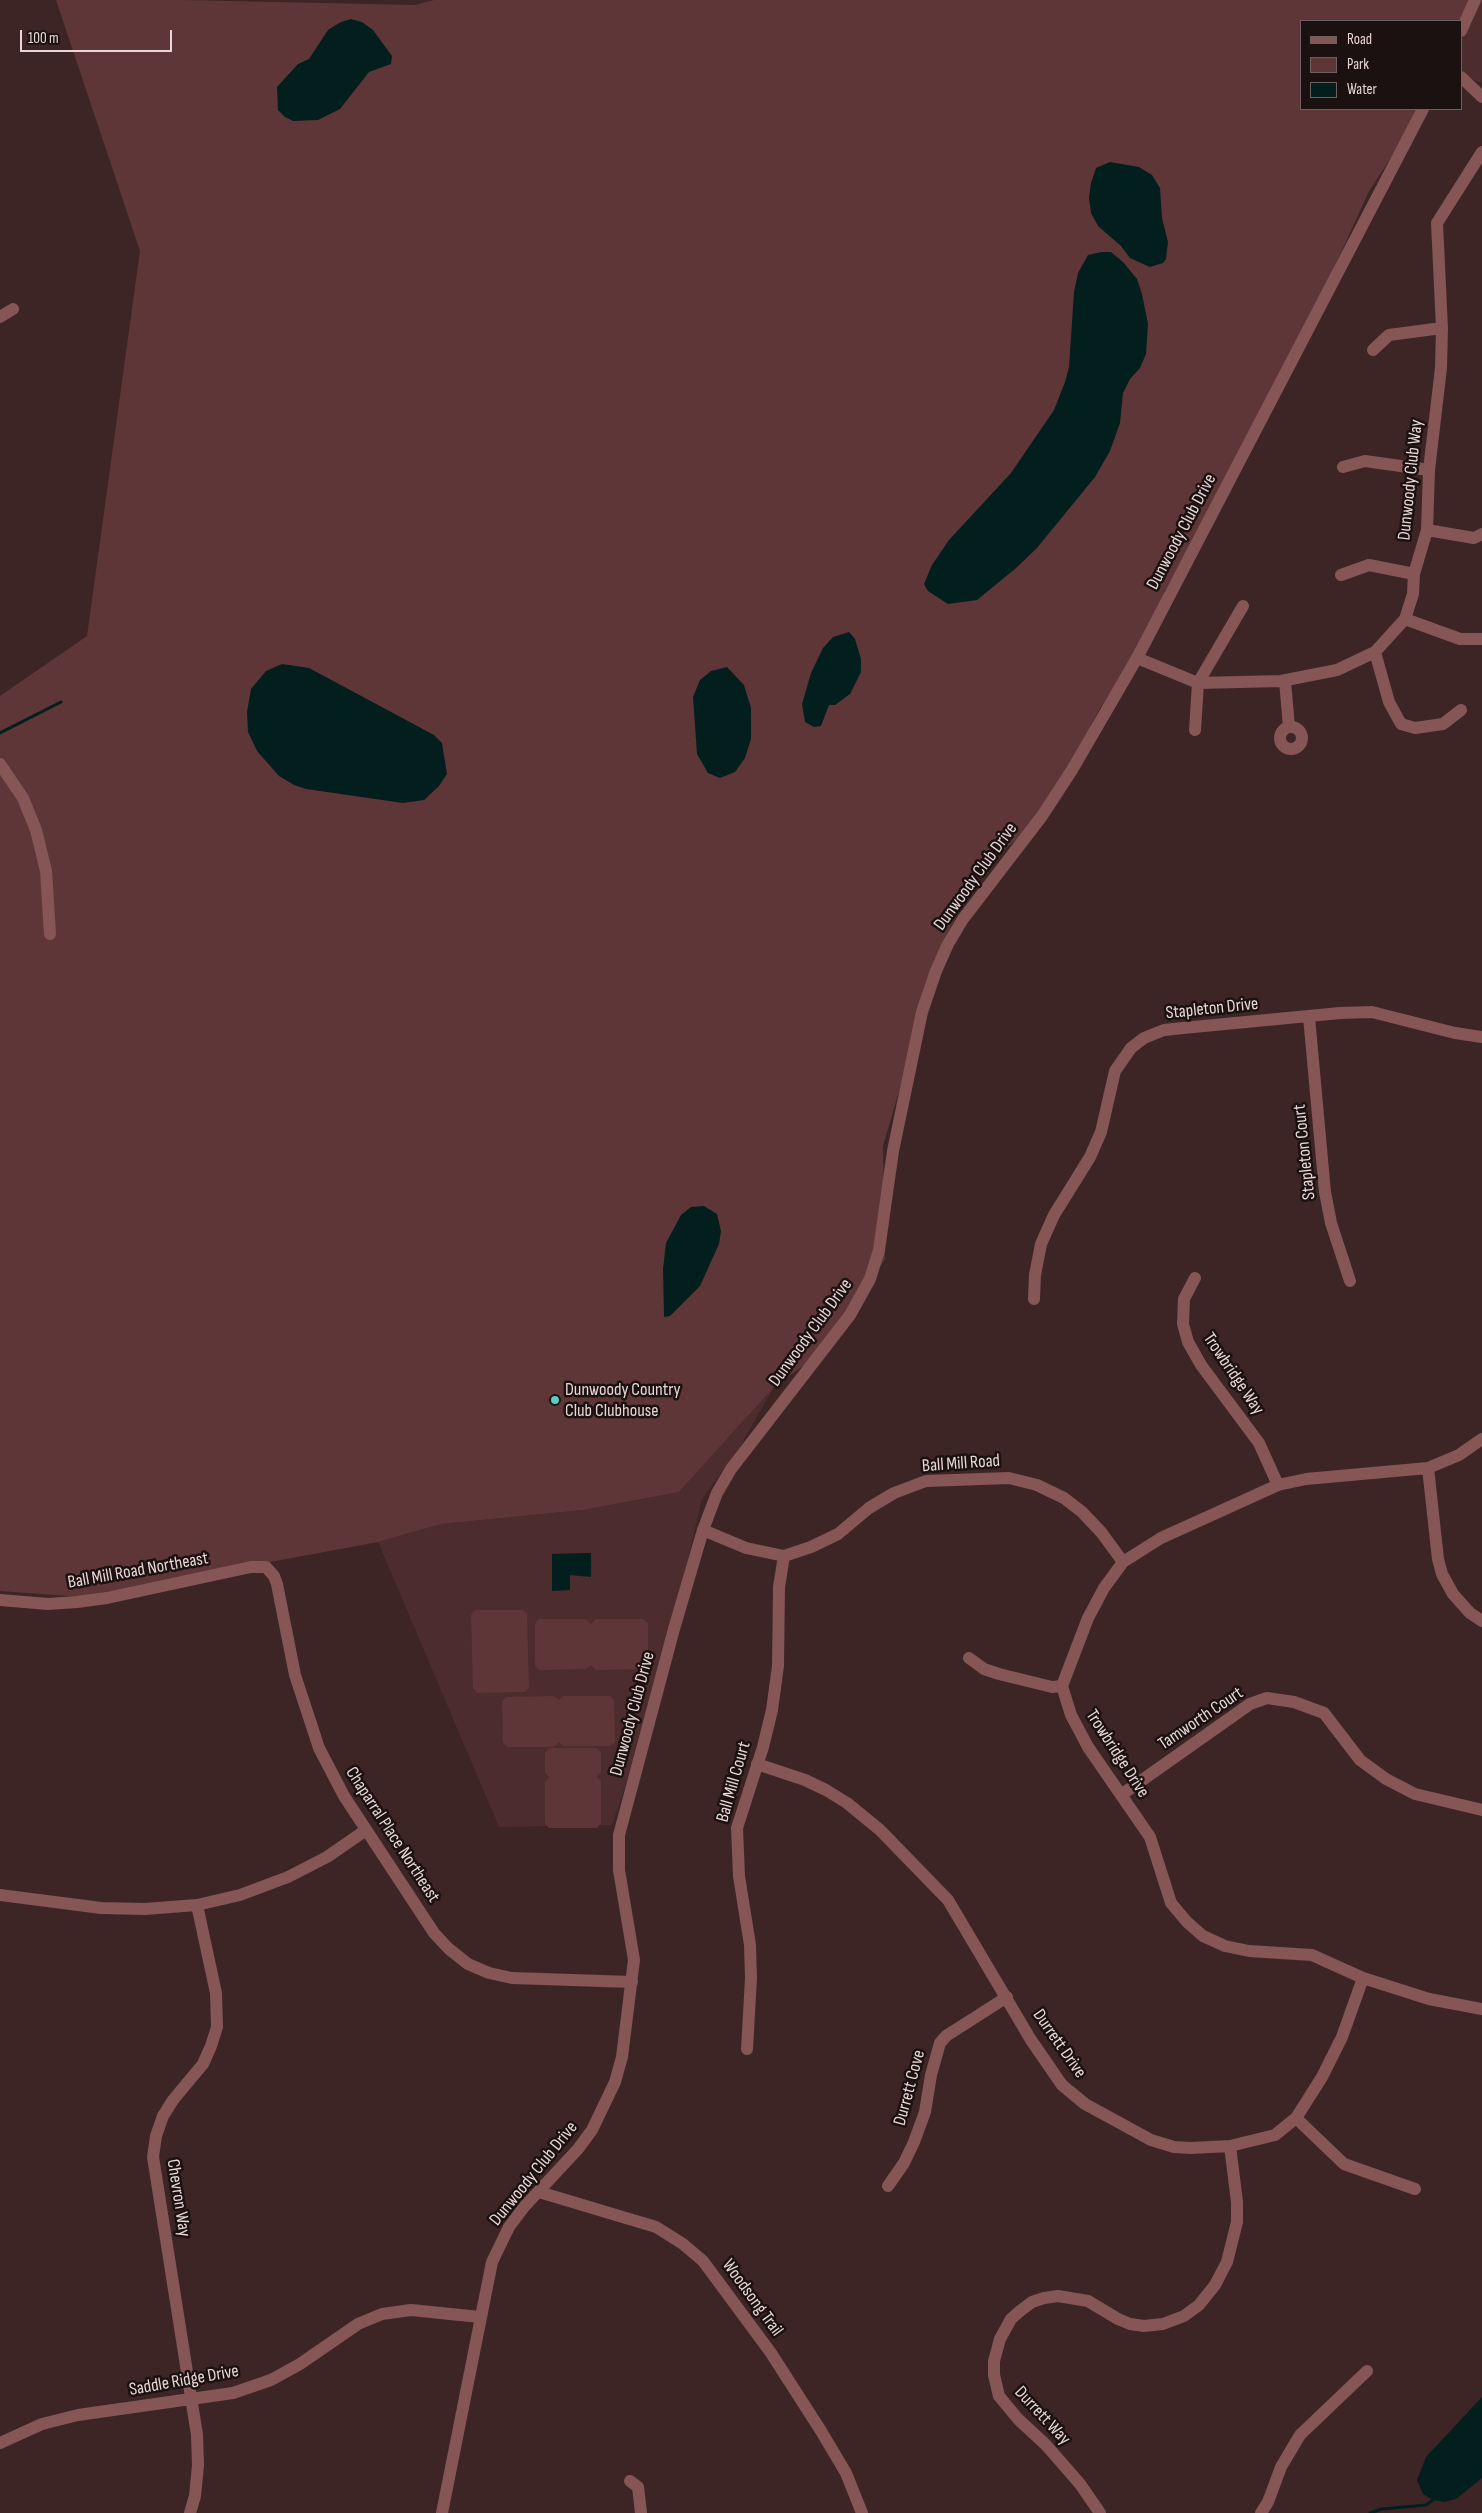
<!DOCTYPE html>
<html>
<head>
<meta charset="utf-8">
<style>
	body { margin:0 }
	#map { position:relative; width:1482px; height:2513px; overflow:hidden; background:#3d2525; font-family:"Sofia Sans Condensed",sans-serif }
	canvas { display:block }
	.legend { position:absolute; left:1300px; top:20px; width:162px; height:90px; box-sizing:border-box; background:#1c1111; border:1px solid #6e6060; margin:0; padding:6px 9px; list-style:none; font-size:15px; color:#e8d7d6 }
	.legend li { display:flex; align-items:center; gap:10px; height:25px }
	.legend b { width:25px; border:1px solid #6e6060 }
	.scale { position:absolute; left:20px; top:30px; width:152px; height:22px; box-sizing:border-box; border:2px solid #e8d7d6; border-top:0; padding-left:6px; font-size:15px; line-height:18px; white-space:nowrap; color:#e8d7d6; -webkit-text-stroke:4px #1c1111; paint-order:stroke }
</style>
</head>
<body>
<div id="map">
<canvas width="1482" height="2513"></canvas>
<ul class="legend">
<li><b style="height:6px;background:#865556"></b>Road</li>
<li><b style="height:14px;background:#5f3637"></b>Park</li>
<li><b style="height:14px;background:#031f1d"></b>Water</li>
</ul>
<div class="scale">100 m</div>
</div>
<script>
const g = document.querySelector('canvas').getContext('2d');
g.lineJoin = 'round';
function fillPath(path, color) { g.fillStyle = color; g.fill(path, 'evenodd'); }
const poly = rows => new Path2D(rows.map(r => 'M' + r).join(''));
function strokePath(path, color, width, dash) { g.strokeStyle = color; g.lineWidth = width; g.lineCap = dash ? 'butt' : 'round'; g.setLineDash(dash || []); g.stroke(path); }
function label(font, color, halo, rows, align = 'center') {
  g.font = font + ' "Sofia Sans Condensed",sans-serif'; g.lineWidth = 5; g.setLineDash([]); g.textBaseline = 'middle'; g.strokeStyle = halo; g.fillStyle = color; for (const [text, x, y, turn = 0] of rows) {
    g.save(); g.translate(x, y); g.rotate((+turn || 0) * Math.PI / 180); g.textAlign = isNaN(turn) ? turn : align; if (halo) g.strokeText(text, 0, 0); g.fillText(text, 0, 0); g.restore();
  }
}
const built = poly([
	[1474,0,1482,0,1482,83,1461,76,1461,35],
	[774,1387,738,1450,702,1499,656,1695,612,1825,499,1827,378,1542,441,1524,583,1510,679,1492]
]);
const green = poly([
	[56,0,182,0,415,5,434,0,1474,0,1461,21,1301,21,1301,109,1423,109,1369,191,1292,360,1235,467,1164,592,1148,640,1099,710,1041,821,984,865,943,941,883,1146,885,1259,825,1350,774,1387,679,1492,583,1510,441,1524,378,1542,82,1597,0,1591,0,696,87,636,140,251],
	[475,1610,523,1610,527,1614,529,1688,524,1692,477,1693,473,1688,471,1615],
	[539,1619,586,1619,591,1624,596,1619,643,1619,648,1623,648,1665,643,1669,596,1670,591,1665,586,1669,539,1670,535,1665,535,1624],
	[554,1696,559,1700,563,1696,610,1696,614,1700,615,1742,610,1746,563,1746,559,1742,554,1747,507,1747,503,1742,502,1701,507,1697],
	[549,1748,596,1748,601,1752,601,1772,596,1777,601,1781,601,1823,597,1828,549,1828,545,1823,545,1782,549,1777,545,1772,545,1753]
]);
const water = poly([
	[351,19,362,22,373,30,392,56,391,64,369,72,340,109,318,120,293,121,285,117,278,110,277,87,298,64,309,59,328,30,341,22],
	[1110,162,1139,167,1152,175,1160,188,1162,218,1168,242,1166,259,1163,263,1150,267,1130,258,1121,246,1098,226,1091,213,1089,198,1091,183,1096,168],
	[1101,252,1111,252,1123,262,1137,279,1142,294,1148,324,1146,354,1140,368,1130,379,1123,393,1120,423,1110,451,1095,477,1037,548,1015,569,977,600,948,604,928,591,924,584,932,565,949,540,1011,473,1054,410,1065,382,1069,367,1074,292,1078,273,1088,255],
	[849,632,855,639,861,659,861,672,850,694,835,705,829,705,821,726,814,727,805,722,802,704,811,673,823,648,833,637],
	[282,664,309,668,434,735,442,743,447,774,439,786,424,800,403,803,306,789,294,785,279,776,257,751,248,732,247,712,251,689,266,671],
	[727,667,744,685,751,708,751,739,745,758,735,772,720,778,708,773,697,754,693,697,700,680,711,671],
	[704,1206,717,1214,721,1231,719,1244,700,1286,670,1316,664,1317,663,1269,666,1243,681,1215,691,1207],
	[587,1553,591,1553,591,1577,570,1575,570,1590,552,1591,552,1554],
	[1482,2397,1482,2478,1456,2499,1444,2502,1433,2500,1423,2494,1417,2480,1426,2457]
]);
const stream = poly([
	[0,733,61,702],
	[1370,2513,1382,2509,1426,2505,1433,2500]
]);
const minor = poly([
	[1461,77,1482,97],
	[0,317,13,309],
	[1373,350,1389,335,1442,328],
	[1343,467,1365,461,1429,470],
	[1427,530,1474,538,1482,534],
	[1341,575,1369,565,1414,574],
	[1405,619,1460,639,1481,639],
	[1375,652,1389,702,1401,724,1415,728,1443,724,1461,710],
	[1137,658,1198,683,1281,681,1337,670,1375,652,1405,619,1413,594,1414,574,1427,530,1429,470,1441,368,1442,328,1437,223,1482,152],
	[1285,681,1289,727],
	'1280 738a11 11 0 1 1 22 0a11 11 0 1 1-22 0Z',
	[1195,730,1198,683,1243,606],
	[0,764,23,798,36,830,46,871,50,934],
	[1309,1017,1325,1192,1331,1223,1350,1281],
	[1195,1278,1184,1299,1183,1324,1188,1342,1201,1365,1259,1443,1278,1485],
	[1034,1299,1035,1275,1041,1244,1054,1215,1090,1157,1101,1132,1115,1071,1131,1048,1144,1038,1164,1030,1183,1028,1340,1013,1372,1012,1455,1033,1482,1037],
	[1482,1439,1459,1455,1428,1468,1306,1479,1278,1485,1161,1538,1123,1562,1104,1588,1088,1618,1062,1686,1071,1715,1088,1747,1150,1837,1171,1903,1187,1922,1203,1936,1225,1946,1249,1951,1312,1955,1363,1978,1429,1999,1482,2009],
	[1428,1468,1438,1559,1442,1574,1453,1594,1470,1613,1482,1621],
	[703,1530,746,1548,784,1556,811,1547,838,1534,869,1508,894,1493,926,1481,1009,1478,1037,1485,1064,1498,1082,1512,1101,1532,1123,1562],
	[0,1600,48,1604,77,1602,107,1598,251,1567,266,1567,274,1576,277,1584,295,1675,319,1748,344,1796,434,1933,449,1949,468,1964,489,1973,512,1978,632,1982],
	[969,1658,984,1669,999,1674,1052,1687,1062,1686],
	[757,1764,805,1780,826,1790,847,1803,880,1830,948,1900,1031,2040,1062,2085,1085,2104,1151,2140,1174,2147,1191,2148,1230,2146,1275,2135,1296,2118,1322,2077,1342,2037,1363,1978],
	[1121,1795,1250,1704,1267,1698,1294,1702,1324,1713,1360,1760,1386,1779,1415,1794,1482,1810],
	[0,1895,101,1908,145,1909,197,1905,240,1895,288,1877,327,1857,366,1830],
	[747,2049,751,1978,750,1945,739,1876,737,1828,763,1747,772,1710,778,1666,779,1587,784,1556],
	[1296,2118,1344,2164,1415,2189],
	[888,2186,904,2163,914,2142,925,2112,931,2075,940,2043,946,2036,1007,1997],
	[539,2192,656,2227,683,2244,703,2261,771,2353,821,2431,846,2473,862,2513],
	[0,2443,42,2424,78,2415,233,2393,271,2380,300,2364,358,2324,382,2314,411,2310,480,2317],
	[630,2481,638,2487,641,2513],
	[190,2513,195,2496,198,2465,197,2435,153,2157,156,2136,163,2116,173,2100,203,2064,211,2046,217,2027,216,1993,197,1905],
	[1100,2513,1080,2484,1046,2445,1018,2419,999,2396,994,2375,994,2361,1000,2339,1011,2319,1020,2311,1032,2302,1044,2298,1058,2296,1088,2301,1118,2319,1130,2324,1144,2326,1163,2324,1184,2316,1199,2305,1215,2285,1227,2262,1237,2222,1237,2202,1230,2146],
	[1261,2513,1268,2502,1281,2467,1300,2435,1367,2371]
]);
const tertiary = poly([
	[1461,31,1475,0],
	[442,2513,492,2262,509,2227,524,2207,578,2149,592,2130,615,2082,622,2057,634,1960,619,1870,619,1835,674,1629,703,1530,717,1493,731,1469,850,1315,870,1279,879,1250,893,1151,922,1012,936,971,948,944,963,919,1042,816,1072,770,1137,658,1423,109]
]);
const markers = [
	[555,1400,5,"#55cec5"]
];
const streetNames = [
	["Dunwoody Club Way",1411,480,-84],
	["Dunwoody Club Drive",1182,532,-62],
	["Dunwoody Club Drive",976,877,-54],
	["Stapleton Drive",1212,1009,-6],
	["Stapleton Court",1305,1152,-96],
	["Dunwoody Club Drive",811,1333,-54],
	["Trowbridge Way",1233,1374,56],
	["Ball Mill Road",961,1464,-4],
	["Ball Mill Road Northeast",138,1571,-10],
	["Dunwoody Club Drive",633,1714,-75],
	["Tamworth Court",1201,1719,-34],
	["Trowbridge Drive",1117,1754,57],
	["Ball Mill Court",734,1782,-74],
	["Chaparral Place Northeast",392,1835,57],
	["Durrett Drive",1059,2044,55],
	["Durrett Cove",910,2088,-75],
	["Dunwoody Club Drive",534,2174,-51],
	["Chevron Way",178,2198,81],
	["Woodsong Trail",752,2298,54],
	["Saddle Ridge Drive",184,2381,-10],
	["Durrett Way",1042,2416,47]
];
const poiNames = [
	["Dunwoody Country",565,1390],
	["Club Clubhouse",565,1411]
];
fillPath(built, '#4c2c2d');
fillPath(green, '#5f3637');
fillPath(water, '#031f1d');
strokePath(stream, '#031f1d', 3);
strokePath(minor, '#865556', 12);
strokePath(tertiary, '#865556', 12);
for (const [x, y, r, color] of markers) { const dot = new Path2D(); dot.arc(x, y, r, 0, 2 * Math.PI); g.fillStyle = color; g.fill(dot); strokePath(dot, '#1c1111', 2); }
label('18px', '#e8d7d6', '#1c1111', streetNames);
label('18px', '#e8d7d6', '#1c1111', poiNames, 'left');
</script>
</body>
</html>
